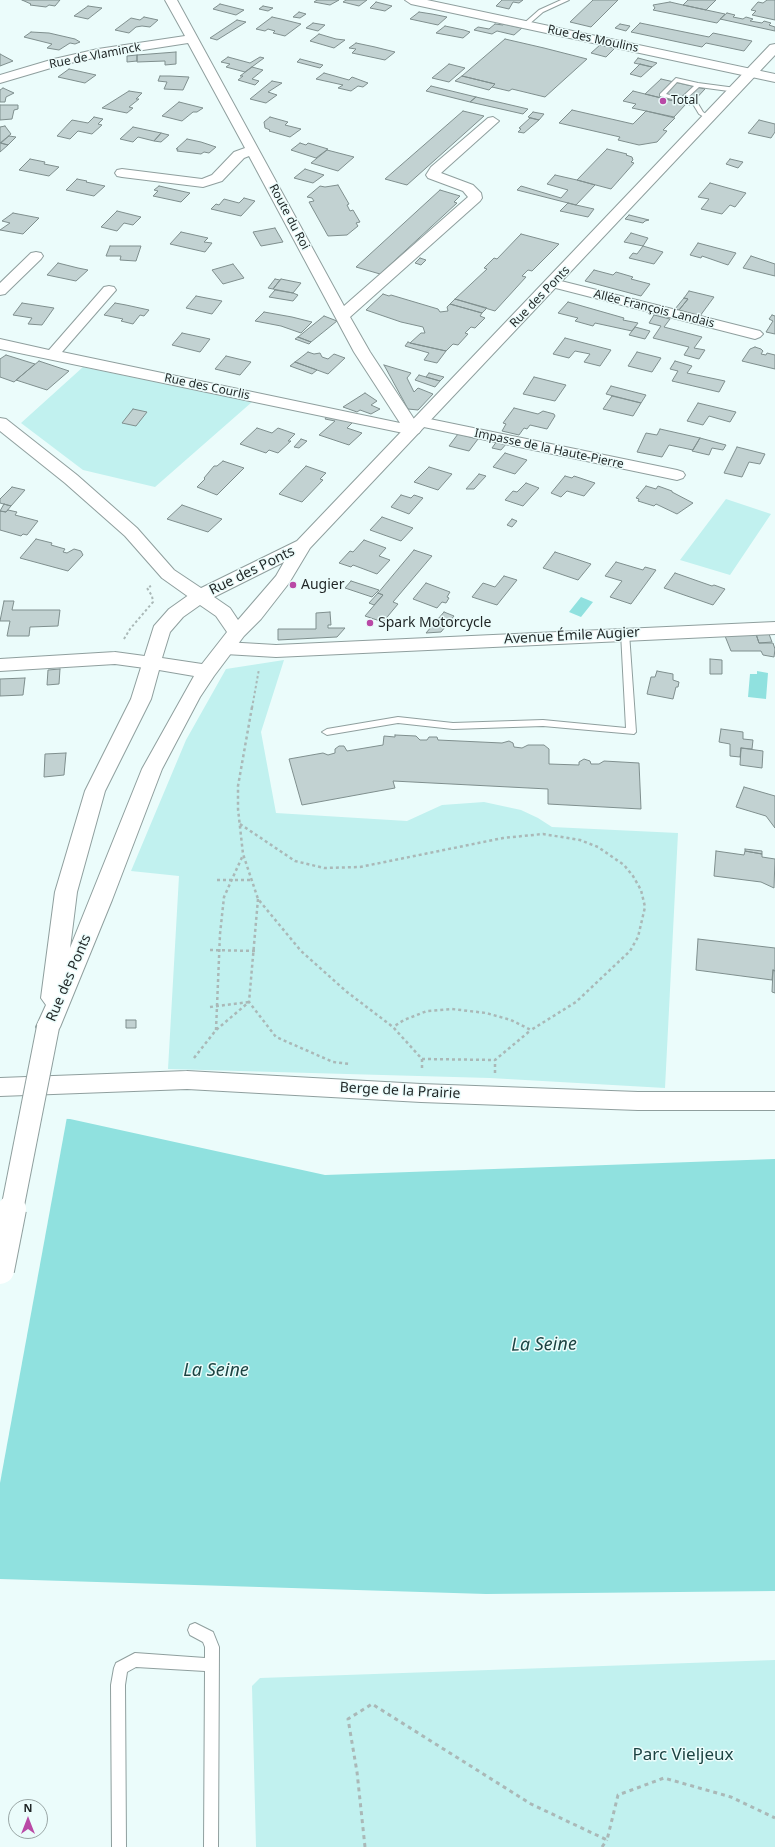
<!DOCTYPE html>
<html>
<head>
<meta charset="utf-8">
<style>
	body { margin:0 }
	#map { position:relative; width:775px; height:1847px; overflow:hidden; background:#ebfcfb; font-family:"Noto Sans",sans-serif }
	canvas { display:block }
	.north { position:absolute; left:8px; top:1799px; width:40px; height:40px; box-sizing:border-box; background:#ebfcfb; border:1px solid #99a6a5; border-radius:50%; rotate:0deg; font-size:11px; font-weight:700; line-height:16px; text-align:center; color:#1f2525 }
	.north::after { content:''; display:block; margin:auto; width:14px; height:18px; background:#b949a6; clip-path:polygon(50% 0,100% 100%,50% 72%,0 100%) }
</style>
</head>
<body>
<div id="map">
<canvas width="775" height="1847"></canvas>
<div class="north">N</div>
</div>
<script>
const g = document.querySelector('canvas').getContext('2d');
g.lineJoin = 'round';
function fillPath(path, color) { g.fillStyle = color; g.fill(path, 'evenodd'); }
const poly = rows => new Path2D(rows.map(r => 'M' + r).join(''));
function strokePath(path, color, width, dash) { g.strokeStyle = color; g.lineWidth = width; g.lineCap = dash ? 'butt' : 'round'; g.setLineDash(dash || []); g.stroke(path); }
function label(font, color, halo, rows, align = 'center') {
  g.font = font + ' "Noto Sans",sans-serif'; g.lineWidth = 3; g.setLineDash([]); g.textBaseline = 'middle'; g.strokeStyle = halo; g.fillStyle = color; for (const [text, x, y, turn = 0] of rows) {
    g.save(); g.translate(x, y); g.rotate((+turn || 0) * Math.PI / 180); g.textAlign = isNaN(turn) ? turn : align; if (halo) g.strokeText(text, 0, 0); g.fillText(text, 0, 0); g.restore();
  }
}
const green = poly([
	[83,367,252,402,155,487,83,470,21,423],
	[726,499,771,514,730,575,680,560],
	[284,660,261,732,276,813,407,821,442,805,484,802,521,810,538,818,552,827,678,833,665,1088,490,1078,168,1069,179,876,131,871,186,740,226,669],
	[775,1660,775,1847,256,1847,252,1686,260,1678]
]);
const water = poly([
	[581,597,593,602,581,617,569,612],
	[757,671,768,673,766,699,748,697,750,674,757,674],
	[0,1117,70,1119,325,1175,775,1159,775,1591,486,1594,0,1579]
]);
const pier = poly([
	[0,1115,67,1117,0,1483]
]);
const building = poly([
	[22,0,60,0,55,6,49,5,46,7,30,5,31,4,22,0],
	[317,0,339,0,330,5,314,2,317,0],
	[346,0,367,0,359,6,343,2,346,0],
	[502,0,523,0,519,3,513,2,509,9,496,6,502,0],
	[593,0,618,0,591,27,570,22,593,0],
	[688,0,716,0,706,10,683,5,688,0],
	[767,0,775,0,775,20,752,15,756,11,751,10,758,2,763,3,767,0],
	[376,2,392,6,385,11,370,8,376,2],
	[670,2,683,5,725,14,717,23,653,10,655,8,653,5,670,2],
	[220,4,244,10,236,15,213,9,220,4],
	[88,6,102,8,88,19,74,16,88,6],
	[263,6,273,8,268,11,259,9,263,6],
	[299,12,306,14,300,18,293,17,299,12],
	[419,12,432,14,447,17,438,25,410,19,419,12],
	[727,13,735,15,733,17,743,19,746,17,753,19,750,21,762,23,764,21,771,23,769,25,775,27,775,31,720,19,727,13],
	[144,17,158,20,150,27,142,26,136,27,129,33,115,30,131,18,140,20,144,17],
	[272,17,281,19,301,24,285,36,273,33,275,31,268,29,265,31,256,29,272,17],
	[237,20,246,22,217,40,210,38,237,20],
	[313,23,325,25,318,31,306,28,313,23],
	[640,23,709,37,713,33,752,41,744,51,706,43,702,47,631,32,640,23],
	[495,24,503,25,504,24,522,28,514,35,497,31,492,34,474,30,478,27,489,29,495,24],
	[620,24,630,26,626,31,615,28,620,24],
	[445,26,464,30,470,32,463,38,436,33,445,26],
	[31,32,49,33,75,39,80,42,75,44,70,43,59,50,47,48,52,44,24,37,31,32],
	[319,34,336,39,345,40,334,48,310,41,319,34],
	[505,39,544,48,587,59,545,97,512,89,509,91,492,87,495,84,462,76,505,39],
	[356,43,375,47,395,52,385,60,352,53,356,49,349,48,356,43],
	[600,45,615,48,606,57,591,53,600,45],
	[176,52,176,64,165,65,165,61,137,62,137,55,176,52],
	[0,54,13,61,0,66,0,54],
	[137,55,137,61,127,62,127,56,137,55],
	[228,57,250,63,260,57,264,58,245,72,226,67,230,64,221,62,228,57],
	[638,58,657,63,652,67,634,63,638,58],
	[300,59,323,65,320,68,297,62,300,59],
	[449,64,465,68,449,82,432,78,449,64],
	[640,64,652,67,641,77,630,74,640,64],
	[252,67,263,70,252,79,259,81,255,85,238,80,243,76,240,76,252,67],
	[69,69,96,75,85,83,58,77,69,69],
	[324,73,349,80,352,77,368,83,363,87,358,86,351,91,338,88,343,85,316,79,324,73],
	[160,76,170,76,189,77,183,90,164,89,167,82,158,81,160,76],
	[462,76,495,84,489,90,455,81,462,76],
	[661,79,705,89,690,105,645,94,661,79],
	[272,81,282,83,268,92,277,95,266,103,250,99,272,81],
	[431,86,476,97,470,102,426,91,431,86],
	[3,88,14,93,6,97,5,102,0,102,0,90,3,88],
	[129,91,142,93,136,99,139,99,129,107,133,108,127,113,102,108,129,91],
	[633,91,645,94,686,104,674,117,632,108,636,104,623,101,633,91],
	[476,97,498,102,528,109,523,114,470,102,476,97],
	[179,102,203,108,197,112,193,112,182,121,162,116,179,102],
	[0,105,18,105,18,109,14,110,12,119,0,120,0,105],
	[572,110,633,124,646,111,675,118,663,130,667,131,657,142,639,145,618,140,620,137,559,123,572,110],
	[463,111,484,116,407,185,385,179,463,111],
	[533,112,544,114,539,120,528,117,533,112],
	[94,117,103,119,98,124,102,125,92,134,78,131,70,139,57,136,72,120,88,123,94,117],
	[270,117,288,122,285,125,301,129,290,137,269,131,270,130,265,128,264,122,270,117],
	[530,118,539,120,524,133,518,132,521,129,519,128,530,118],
	[759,120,775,124,775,132,771,138,748,133,759,120],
	[5,126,11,134,0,143,0,127,5,126],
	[133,127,161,133,154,141,138,137,133,142,120,139,133,127],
	[161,133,169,135,161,142,154,141,161,133],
	[9,136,16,137,8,145,1,143,9,136],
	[187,139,201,142,216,147,209,153,204,152,201,154,177,151,178,149,176,149,187,139],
	[0,143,8,145,0,152,0,143],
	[300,143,306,145,308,143,328,149,316,158,291,150,300,143],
	[607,149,627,154,626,155,632,157,633,160,631,162,634,163,611,189,577,180,607,149],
	[327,150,354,157,338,171,311,163,327,150],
	[30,159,45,162,44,164,59,167,49,176,19,170,30,159],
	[730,159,743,162,738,168,726,164,730,159],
	[305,169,324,175,313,183,294,178,305,169],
	[555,175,577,180,595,185,576,205,517,190,521,186,561,198,568,190,547,184,555,175],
	[77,179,87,181,86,182,105,186,94,196,66,190,77,179],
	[710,183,746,193,735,207,730,205,722,214,701,209,709,199,698,197,710,183],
	[338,185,349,204,347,205,350,211,353,210,360,222,356,223,358,226,347,235,328,236,309,202,314,201,312,198,307,197,320,186,325,187,338,185],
	[159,186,190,193,181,202,153,196,158,191,154,190,159,186],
	[440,190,460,196,454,202,457,203,380,274,356,267,440,190],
	[244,198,255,201,241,216,211,209,216,204,219,205,224,199,239,203,244,198],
	[568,203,576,205,594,209,588,217,560,211,568,203],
	[117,211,141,217,133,225,124,223,117,231,101,227,117,211],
	[13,213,39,218,23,234,0,230,10,223,2,221,13,213],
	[629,215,649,220,645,221,643,223,625,219,629,215],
	[275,228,283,242,261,246,253,232,275,228],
	[181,232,208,238,204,242,212,243,205,252,170,244,181,232],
	[631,233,648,238,643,246,624,242,631,233],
	[521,234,559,244,532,271,528,270,522,276,526,277,495,311,455,299,487,269,484,268,494,258,497,259,521,234],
	[698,243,736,253,728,265,702,256,701,258,690,255,698,243],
	[110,246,141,246,136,261,120,260,121,256,106,256,110,246],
	[643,246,663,252,654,264,629,258,633,253,637,254,643,246],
	[751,256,775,264,775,276,743,268,751,256],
	[420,258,426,260,421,265,415,263,420,258],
	[58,263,78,268,88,270,76,281,47,275,58,263],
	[233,264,244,278,223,284,212,270,233,264],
	[594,270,613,275,616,272,633,277,631,279,650,284,641,296,585,281,594,270],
	[275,279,280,280,273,289,268,288,275,279],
	[281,279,301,283,293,293,273,289,281,279],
	[275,290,293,293,298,295,293,301,269,297,275,290],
	[689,291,714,297,700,316,679,310,688,299,684,298,689,291],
	[383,294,389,296,391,295,438,309,440,312,448,311,447,307,450,304,482,313,480,316,485,318,475,328,471,327,465,333,468,334,458,345,453,344,446,351,410,343,421,333,425,333,423,327,401,322,366,310,383,294],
	[196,296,222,301,212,314,186,308,196,296],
	[684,298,688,299,679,310,675,309,684,298],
	[455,299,487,308,482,313,450,304,455,299],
	[568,302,624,318,623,320,638,323,632,331,595,323,593,326,575,321,578,318,558,313,568,302],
	[22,303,54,308,42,325,28,324,32,318,13,315,22,303],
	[115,303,126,305,149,310,144,316,140,315,133,324,121,321,123,319,104,315,115,303],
	[264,312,292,317,312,322,301,333,281,326,255,321,264,312],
	[654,315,670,319,664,327,702,337,694,348,705,350,699,359,684,355,689,347,653,338,661,326,649,323,654,315],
	[772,315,775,316,775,334,766,332,773,321,769,319,772,315],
	[324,316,337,321,311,342,298,337,324,316],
	[635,327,650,331,645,339,629,335,635,327],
	[182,333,210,339,200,352,172,345,182,333],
	[298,337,311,342,309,344,295,339,298,337],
	[565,338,611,350,600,366,584,362,590,354,575,351,569,358,553,354,565,338],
	[408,342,410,343,446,351,437,363,424,360,429,353,405,346,408,342],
	[755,347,761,349,763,351,761,354,766,355,767,353,775,355,775,369,742,361,750,349,755,347],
	[308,352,314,354,320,353,322,357,328,359,334,354,345,358,328,374,295,362,308,352],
	[637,352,661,358,652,372,628,366,637,352],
	[6,355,35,364,14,382,0,377,0,359,6,355],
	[226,356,251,362,240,375,215,369,226,356],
	[39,361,69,371,47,390,16,380,39,361],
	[675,361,692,366,687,373,725,381,719,392,672,381,678,371,670,369,675,361],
	[295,362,317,370,312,374,290,366,295,362],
	[384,365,411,373,407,378,414,392,418,388,433,394,418,410,408,409,384,365],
	[429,373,444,377,440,381,426,377,429,373],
	[419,375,440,381,435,387,415,380,419,375],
	[534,377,566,385,555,401,523,394,534,377],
	[611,386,646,395,641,403,606,394,611,386],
	[365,393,377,401,371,405,380,409,371,414,360,410,357,412,343,407,365,393],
	[612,396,641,403,633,416,603,409,612,396],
	[698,403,736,412,730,422,709,416,703,425,687,421,698,403],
	[514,408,538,414,543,411,554,414,555,416,547,429,530,425,527,429,524,428,519,435,502,431,506,424,503,423,514,408],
	[133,409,147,412,136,426,122,423,133,409],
	[327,416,353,422,347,428,362,433,349,445,319,435,335,421,325,419,327,416],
	[257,428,272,433,278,428,295,434,288,441,291,441,278,453,269,450,266,453,240,444,257,428],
	[660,429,700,438,693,450,669,445,662,457,637,452,646,433,657,435,660,429],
	[458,434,478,439,469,451,449,446,458,434],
	[700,438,726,445,723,450,712,448,709,455,692,451,700,438],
	[301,439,307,441,299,448,294,447,301,439],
	[497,441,507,443,501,450,492,448,497,441],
	[737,447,765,454,760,464,749,462,742,477,724,473,737,447],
	[505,453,527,460,515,474,493,467,505,453],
	[223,461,244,468,217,495,197,487,205,479,204,478,214,466,217,466,223,461],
	[306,466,326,473,320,479,323,480,302,502,279,494,306,466],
	[429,467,452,474,438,490,414,482,429,467],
	[479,474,486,476,474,489,466,489,479,474],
	[565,476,572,478,574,476,595,483,584,496,567,491,561,497,551,493,565,476],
	[526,483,539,488,523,506,505,500,513,491,517,492,526,483],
	[646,486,656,489,658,486,672,491,672,492,693,503,677,514,656,504,654,506,638,501,639,499,636,498,646,486],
	[12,487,25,490,11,506,0,503,0,499,12,487],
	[401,495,411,498,414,495,423,498,409,514,391,507,401,495],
	[4,504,11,506,6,512,0,511,4,504],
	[182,505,222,519,208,532,167,519,182,505],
	[8,510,17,512,15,515,38,521,27,535,23,534,21,536,0,530,0,511,6,512,8,510],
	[382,517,413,528,401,541,370,530,382,517],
	[512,519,517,521,512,527,507,525,512,519],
	[36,539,52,543,51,545,65,549,63,552,67,553,74,549,81,551,83,555,68,571,20,558,36,539],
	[364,540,386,548,379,556,390,560,377,574,353,565,351,567,339,563,350,551,353,552,364,540],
	[414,550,432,556,393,602,398,604,383,622,365,616,383,595,378,593,414,550],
	[555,552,591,564,578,580,543,568,555,552],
	[616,562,643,570,645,567,656,570,631,604,610,597,622,581,605,576,616,562],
	[675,573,712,586,714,585,725,589,713,605,664,588,675,573],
	[504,576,517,580,497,605,472,597,483,583,495,587,504,576],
	[351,581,379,590,372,597,345,588,351,581],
	[426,583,450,592,447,597,449,598,446,603,442,602,437,608,413,599,426,583],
	[378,593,383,595,374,605,369,603,378,593],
	[4,601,14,601,12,610,60,610,58,626,30,627,29,636,7,636,10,621,0,621,4,601],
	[330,612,331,625,328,625,328,628,345,628,337,637,278,640,278,629,316,629,316,613,330,612],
	[444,612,454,616,441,632,426,633,444,612],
	[756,634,759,643,773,643,775,649,774,657,763,655,761,651,731,651,725,636,756,634],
	[756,634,769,634,772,642,759,643,756,634],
	[710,659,722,660,722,674,710,674,710,659],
	[60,669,59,684,47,685,48,670,60,669],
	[657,671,673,674,673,680,679,682,678,687,676,687,673,699,647,694,651,677,655,677,657,671],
	[25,678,23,695,0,696,0,679,25,678],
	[721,729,743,732,743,739,753,740,752,749,741,748,740,757,730,756,730,744,719,742,721,729],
	[395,735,416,736,420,740,427,740,429,737,437,737,438,740,502,743,509,741,513,743,514,747,522,748,528,745,544,745,549,749,549,764,579,765,579,762,584,759,590,761,591,764,599,764,604,761,639,763,641,809,548,804,548,789,393,781,395,788,302,805,289,759,323,753,328,755,335,753,335,749,339,746,344,746,347,751,383,745,384,736,395,737,395,735],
	[741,748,763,751,762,768,740,765,741,748],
	[66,753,64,775,44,777,45,754,66,753],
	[744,787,775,796,775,828,766,816,736,807,744,787],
	[745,849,762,851,762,854,745,851,745,849],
	[716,851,744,855,745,851,762,854,762,857,775,859,774,888,761,882,714,876,716,851],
	[698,939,775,948,775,971,773,970,772,980,696,970,698,939],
	[773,970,775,971,775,993,772,992,773,970],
	[126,1020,136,1020,136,1028,126,1028,126,1020]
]);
const pathFar2 = poly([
	[124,639,130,629,153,602,152,596,147,588,151,586],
	[252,708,259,669]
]);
const pathFar1 = poly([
	[252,707,238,786,238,809,243,854,258,899,301,951,347,992,393,1027,422,1059,422,1071],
	[240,824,295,861,324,868,360,867,503,838,543,834,580,840,598,847,624,865,633,876,641,890,645,907,638,937,630,951,576,1002,531,1030,511,1020,486,1013,452,1009,427,1011,404,1020,393,1027],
	[217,880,252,880],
	[258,899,249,1002,276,1037,333,1062,350,1064],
	[210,950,255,951],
	[210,1007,249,1002],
	[216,1030,220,934,224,897,243,855],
	[194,1058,216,1030,249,1002],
	[422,1059,495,1060],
	[495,1073,495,1060,531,1030]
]);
const path = poly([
	[365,1847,357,1772,348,1719,372,1704,531,1804,607,1840,618,1795,664,1778,731,1797,775,1818],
	[602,1847,607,1840]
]);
const service = poly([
	[561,0,569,0,543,12,527,26,522,25,539,10,561,0],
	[676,78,698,83,736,88,739,90,736,92,699,87,686,99,697,102,703,112,712,118,709,120,699,114,693,104,660,96,660,94,676,78],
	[677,82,694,86,681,98,666,94,677,82],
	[625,630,629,633,636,732,634,734,543,726,453,729,398,723,327,735,322,732,327,729,398,717,453,723,543,720,626,728,621,633,625,630],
	[195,1623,213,1632,219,1647,218,1847,204,1847,205,1671,136,1667,127,1672,125,1685,126,1847,112,1847,111,1685,114,1668,116,1663,135,1653,205,1658,205,1647,203,1642,190,1635,188,1630,190,1625,195,1623]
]);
const minor = poly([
	[165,0,177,0,344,306,468,197,463,191,428,178,426,175,431,167,488,118,493,117,499,121,441,173,473,185,481,193,482,198,480,201,350,317,370,352,414,419,420,417,677,470,683,472,685,475,683,478,677,480,419,426,421,430,419,433,413,435,0,349,0,339,49,350,104,287,109,286,114,287,116,290,62,352,400,423,354,352,249,156,244,158,222,181,203,187,122,177,117,176,115,173,117,170,122,169,202,179,212,175,234,152,245,148,188,43,98,57,61,65,0,83,0,75,54,59,98,49,185,36,165,0],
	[405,0,427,0,775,74,775,82,411,4,405,0],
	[36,252,41,253,43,256,41,259,5,294,0,295,0,283,31,253,36,252],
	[553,279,760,331,763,334,760,337,755,339,548,286,546,283,548,280,553,279],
	[775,622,775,634,276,657,225,654,219,652,216,648,219,644,225,642,276,645,775,622],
	[115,652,152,657,158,659,161,663,158,667,152,669,115,664,0,671,0,659,115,652],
	[187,1071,421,1084,638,1092,775,1092,775,1110,638,1110,421,1102,187,1089,0,1096,0,1078,187,1071]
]);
const tertiary = poly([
	[0,418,6,419,77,475,137,528,174,570,207,592,209,596,207,600,200,602,193,600,162,578,125,536,65,483,0,431,0,418]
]);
const secondary = poly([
	[775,44,775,55,310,548,289,583,261,619,244,636,214,676,200,697,162,769,112,900,60,1027,56,1034,48,1036,40,1034,36,1027,46,1005,41,998,55,892,85,791,131,699,154,626,169,609,193,592,297,541,770,45,775,44],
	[284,562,276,576,238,620,230,608,214,597,284,562],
	[200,605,216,616,227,632,202,664,162,658,170,632,183,617,200,605],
	[159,670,194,676,142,769,70,948,77,892,105,791,151,699,159,670]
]);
const secondaryBridgeFar1 = poly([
	[12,1210,48,1027]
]);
const secondaryBridge = poly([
	[0,1270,12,1209]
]);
const markers = [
	[663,101,4,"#b949a6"],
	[293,585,4,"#b949a6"],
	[370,623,4,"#b949a6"]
];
const farStreetnames = [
	["Rue des Moulins",593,39,12],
	["Rue de Vlaminck",95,56,-11],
	["Route du Roi",289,217,62],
	["Rue des Ponts",540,297,-46],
	["Allée François Landais",654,309,14],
	["Rue des Courlis",207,387,12],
	["Impasse de la Haute-Pierre",549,449,12]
];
const farPoinames = [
	["Total",671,101]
];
const streetNames = [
	["Rue des Ponts",252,571,-26],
	["Avenue Émile Augier",572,636,-3],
	["Rue des Ponts",69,978,-67],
	["Berge de la Prairie",400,1091,3]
];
const poiNames = [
	["Augier",301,585],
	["Spark Motorcycle",378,623]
];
const nearParknames = [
	["Parc Vieljeux",683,1755]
];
const nearWaternames = [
	["La Seine",544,1345,-1],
	["La Seine",216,1371]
];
fillPath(green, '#c1f1ef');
fillPath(water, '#90e1df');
fillPath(pier, '#ebfcfb');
fillPath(building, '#c2d2d2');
strokePath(building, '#7f8f8e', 1);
strokePath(service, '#8f9f9e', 2);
strokePath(minor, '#8f9f9e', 2);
strokePath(tertiary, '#8f9f9e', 2);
strokePath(secondary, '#8f9f9e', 2);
strokePath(pathFar2, '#aab8b7', 2, [2.5, 2.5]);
strokePath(pathFar1, '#aab8b7', 2.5, [3, 3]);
strokePath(path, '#aab8b7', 3, [4, 4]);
fillPath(service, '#fff');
fillPath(minor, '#fff');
fillPath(tertiary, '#fff');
fillPath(secondary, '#fff');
strokePath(secondaryBridgeFar1, '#8f9f9e', 24, []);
strokePath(secondaryBridge, '#8f9f9e', 30, []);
strokePath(secondaryBridgeFar1, '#fff', 22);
strokePath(secondaryBridge, '#fff', 28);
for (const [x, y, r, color] of markers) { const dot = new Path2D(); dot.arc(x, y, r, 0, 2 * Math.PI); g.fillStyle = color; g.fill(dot); strokePath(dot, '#ebfcfb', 1.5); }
label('12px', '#1f2525', '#ebfcfb', farStreetnames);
label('12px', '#1f2525', '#ebfcfb', farPoinames, 'left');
label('14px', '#1f2525', '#ebfcfb', streetNames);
label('14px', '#1f2525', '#ebfcfb', poiNames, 'left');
label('17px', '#1c4342', '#ebfcfb', nearParknames);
label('italic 18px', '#1c4342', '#ebfcfb', nearWaternames);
</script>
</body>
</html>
